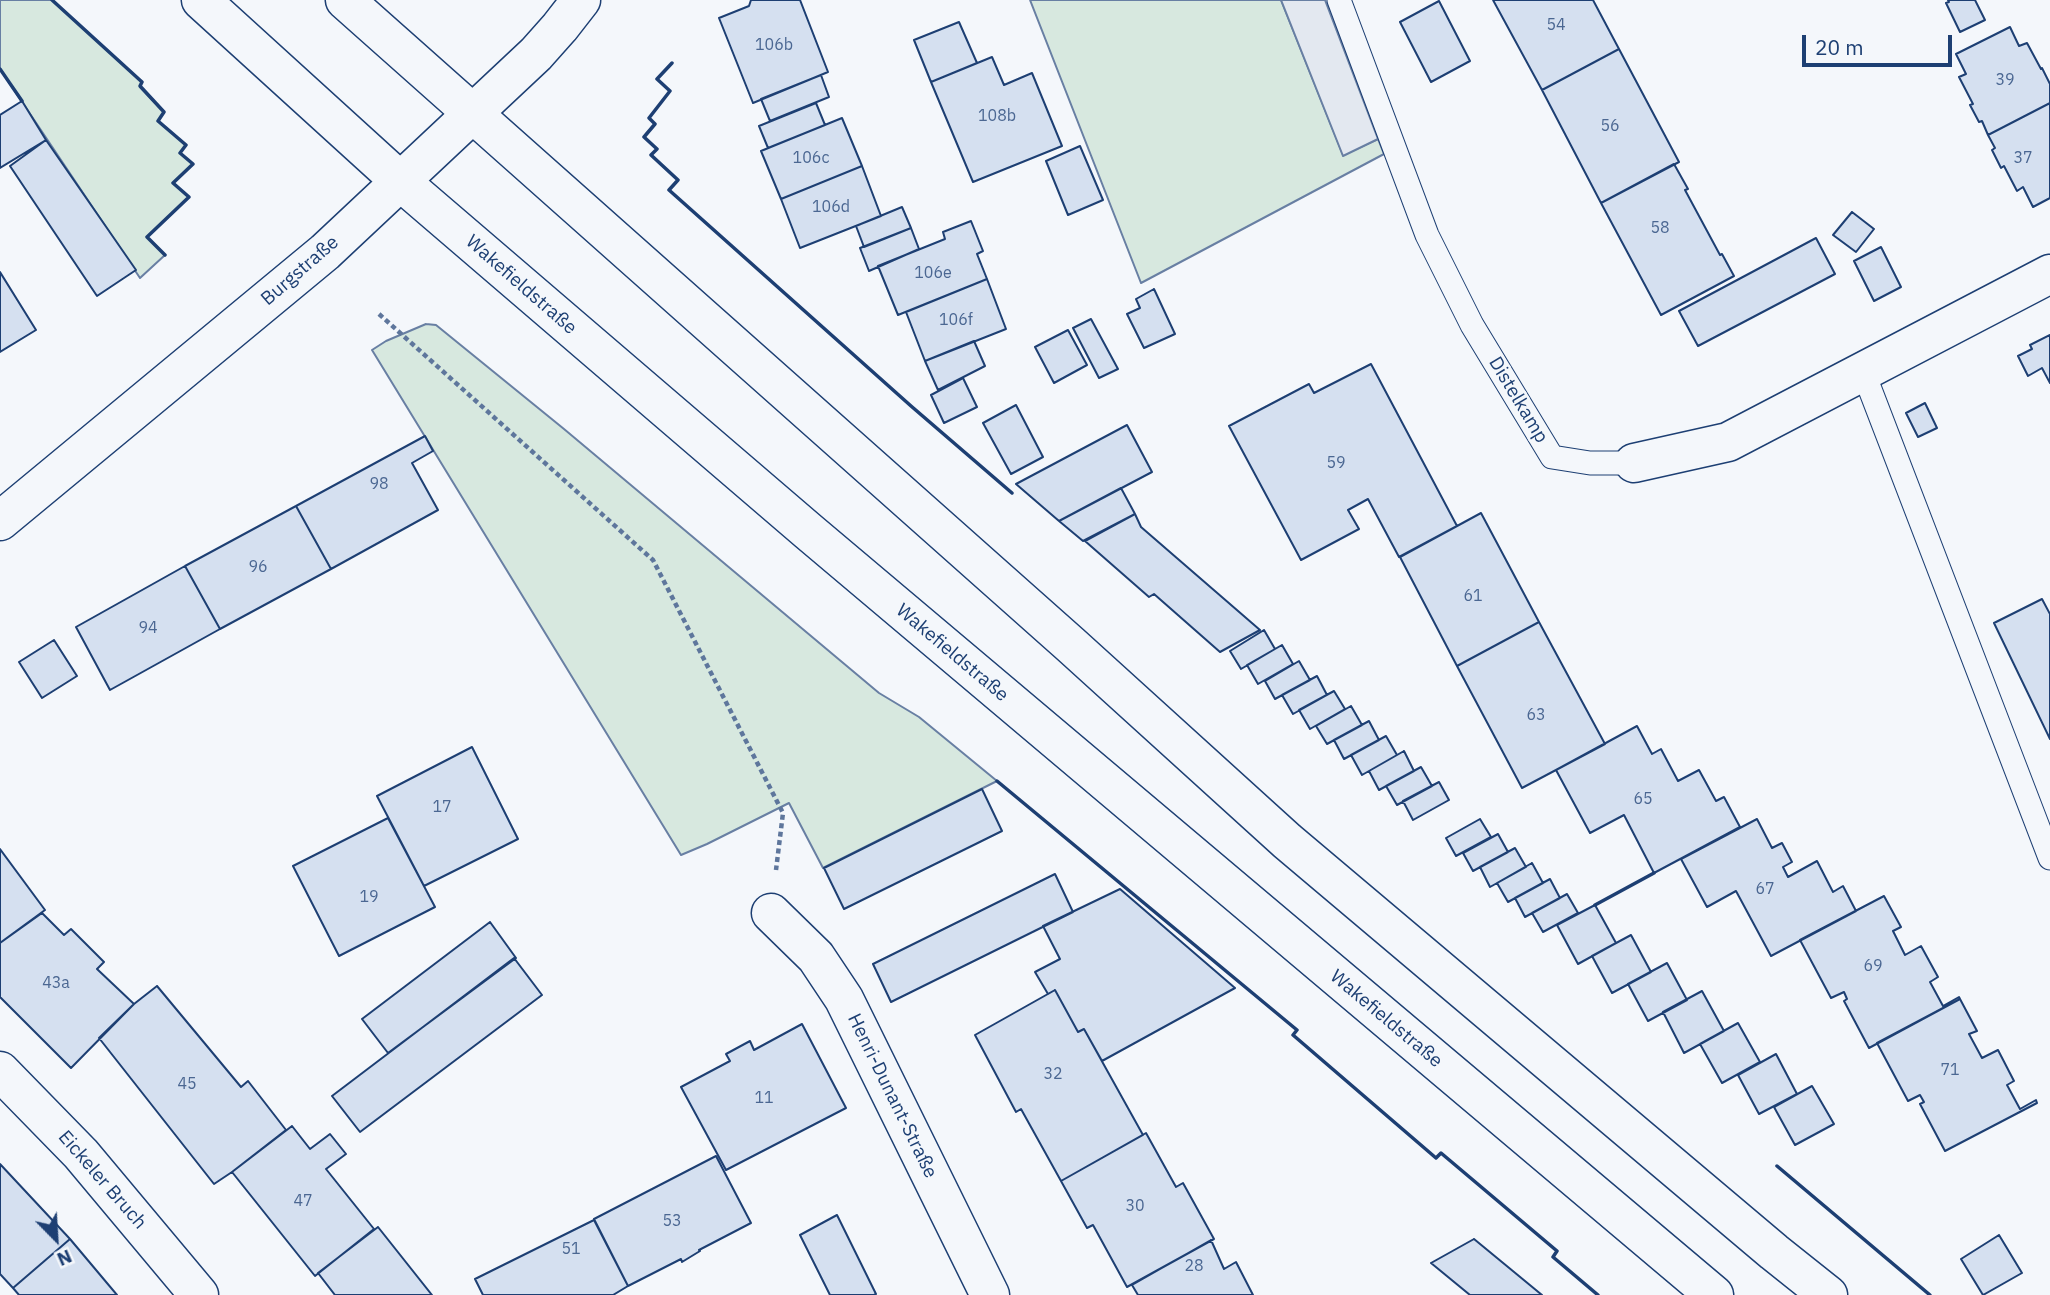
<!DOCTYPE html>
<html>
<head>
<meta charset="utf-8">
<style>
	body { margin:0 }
	#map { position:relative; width:2050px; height:1295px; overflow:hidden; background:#f4f7fb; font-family:"IBM Plex Sans",sans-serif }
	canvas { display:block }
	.north { position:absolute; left:21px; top:1204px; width:70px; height:70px; -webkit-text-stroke:5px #f4f7fb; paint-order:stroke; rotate:156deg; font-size:19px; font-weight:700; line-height:28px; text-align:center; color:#1d3f73 }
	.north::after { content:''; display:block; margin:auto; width:24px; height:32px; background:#1d3f73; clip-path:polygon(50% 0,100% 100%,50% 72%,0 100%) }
	.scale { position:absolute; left:1802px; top:35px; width:150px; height:32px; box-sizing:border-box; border:4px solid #1d3f73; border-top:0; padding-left:9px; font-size:21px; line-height:24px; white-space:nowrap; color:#1d3f73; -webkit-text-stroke:5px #f4f7fb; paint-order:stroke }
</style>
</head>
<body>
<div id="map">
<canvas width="2050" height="1295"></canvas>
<div class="north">N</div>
<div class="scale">20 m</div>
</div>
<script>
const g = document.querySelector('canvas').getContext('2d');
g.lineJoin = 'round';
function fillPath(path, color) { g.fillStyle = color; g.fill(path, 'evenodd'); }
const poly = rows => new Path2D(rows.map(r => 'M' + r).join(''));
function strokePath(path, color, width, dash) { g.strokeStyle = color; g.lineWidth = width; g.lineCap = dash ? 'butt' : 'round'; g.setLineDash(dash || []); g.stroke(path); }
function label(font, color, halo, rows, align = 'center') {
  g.font = font + ' "IBM Plex Sans",sans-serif'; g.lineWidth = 5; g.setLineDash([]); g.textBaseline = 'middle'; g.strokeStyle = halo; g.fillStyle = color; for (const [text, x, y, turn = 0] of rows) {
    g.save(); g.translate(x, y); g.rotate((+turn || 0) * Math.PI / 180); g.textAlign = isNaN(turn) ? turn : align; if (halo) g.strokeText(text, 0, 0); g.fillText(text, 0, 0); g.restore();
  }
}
const green = poly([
	[0,0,52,0,142,82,140,87,164,112,158,121,186,145,180,153,193,164,173,183,189,197,147,237,165,255,140,278,0,69,0,0],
	[1030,0,1281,0,1343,155,1378,139,1384,154,1141,283,1030,0],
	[426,324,436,325,564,429,879,693,919,717,997,781,823,868,789,803,707,844,681,855,372,350,386,341,426,324]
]);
const parking = poly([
	[1281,0,1325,0,1378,139,1343,156,1281,0]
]);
const building = poly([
	[751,0,800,0,828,72,753,103,719,18,749,6,751,0],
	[1493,0,1593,0,1619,49,1542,90,1493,0],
	[1948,0,1975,0,1985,20,1960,32,1946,3,1949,2,1948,0],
	[1439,1,1470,61,1431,82,1400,22,1439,1],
	[959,22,977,63,931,82,914,40,959,22],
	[2010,27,2019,46,2027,43,2041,69,2042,68,2050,84,2050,103,1988,135,1982,121,1979,122,1970,105,1973,104,1959,77,1966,74,1956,54,2010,27],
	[1619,49,1679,162,1601,203,1542,90,1619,49],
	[992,57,1004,85,1032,73,1062,146,973,182,931,82,992,57],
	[821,75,829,97,770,121,761,99,821,75],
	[22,101,46,140,0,168,0,115,22,101],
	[816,103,825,125,768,148,759,126,816,103],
	[2050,103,2050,198,2033,207,2023,187,2017,191,2004,166,2001,168,1992,150,1995,148,1988,135,2050,103],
	[842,118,862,166,781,199,761,151,842,118],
	[46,140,136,270,97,296,10,166,46,140],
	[1080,146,1103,200,1068,215,1046,161,1080,146],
	[1674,164,1688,189,1685,190,1720,255,1722,254,1734,276,1661,315,1601,203,1674,164],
	[862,166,881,216,800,248,781,199,862,166],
	[902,207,911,228,864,247,856,226,902,207],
	[1852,212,1874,229,1856,252,1833,235,1852,212],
	[971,221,983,251,977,254,987,279,898,315,878,266,945,239,943,232,971,221],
	[911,228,919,249,869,271,860,248,911,228],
	[1816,238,1835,274,1698,346,1679,311,1816,238],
	[1881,247,1901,287,1874,301,1854,261,1881,247],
	[0,272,36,330,0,352,0,272],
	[987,279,1006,329,925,361,906,312,987,279],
	[1154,289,1175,334,1144,348,1127,314,1140,308,1136,299,1154,289],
	[1091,319,1118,369,1099,378,1073,328,1091,319],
	[1068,330,1087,365,1054,383,1035,347,1068,330],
	[2050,335,2050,383,2042,368,2028,376,2018,356,2032,349,2030,345,2050,335],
	[974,341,985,366,938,390,925,361,974,341],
	[1371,364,1457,526,1399,557,1368,499,1348,510,1359,529,1301,560,1229,426,1309,384,1314,393,1371,364],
	[963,378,977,407,944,423,931,395,963,378],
	[1925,403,1937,428,1918,437,1906,413,1925,403],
	[1016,405,1043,457,1011,474,983,423,1016,405],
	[1127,425,1152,472,1059,521,1016,484,1127,425],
	[425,436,433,451,412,463,438,510,331,569,296,506,425,436],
	[1121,488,1135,514,1083,541,1059,521,1121,488],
	[296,506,331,569,220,629,185,566,296,506],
	[1481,513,1539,622,1457,666,1400,557,1481,513],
	[1135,514,1141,527,1260,630,1220,652,1154,594,1149,597,1085,541,1135,514],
	[185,566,220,629,110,690,76,627,185,566],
	[2042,599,2050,614,2050,739,1994,623,2042,599],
	[1539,622,1605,744,1522,788,1457,666,1539,622],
	[1264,630,1275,649,1241,669,1230,651,1264,630],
	[54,640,77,676,42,698,19,662,54,640],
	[1282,645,1293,664,1258,684,1247,665,1282,645],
	[1299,661,1310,680,1275,699,1265,681,1299,661],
	[1317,676,1327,695,1293,714,1282,695,1317,676],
	[1334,691,1345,709,1310,729,1299,710,1334,691],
	[1351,706,1362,725,1327,744,1316,726,1351,706],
	[1369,721,1379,740,1344,759,1334,740,1369,721],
	[1637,726,1652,754,1661,749,1678,781,1699,770,1716,801,1724,797,1740,827,1654,873,1624,815,1590,833,1556,770,1637,726],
	[1386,736,1397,755,1362,775,1351,755,1386,736],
	[472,747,518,839,424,886,377,796,472,747],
	[1404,751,1414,771,1379,790,1369,771,1404,751],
	[1421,767,1432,786,1397,805,1386,786,1421,767],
	[1439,782,1449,800,1413,820,1403,801,1439,782],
	[982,789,1002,831,844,909,824,868,982,789],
	[388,818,435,907,339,956,293,866,388,818],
	[1480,819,1491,837,1456,856,1446,838,1480,819],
	[1757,819,1772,848,1782,843,1792,862,1783,867,1788,877,1817,861,1833,892,1843,886,1856,911,1771,956,1736,891,1707,907,1681,859,1757,819],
	[1498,834,1508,852,1473,871,1463,853,1498,834],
	[1515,848,1526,867,1490,887,1480,867,1515,848],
	[0,849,45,910,0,943,0,849],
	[1532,863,1543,883,1508,902,1497,883,1532,863],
	[1055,874,1073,912,891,1002,873,964,1055,874],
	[1550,879,1560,898,1525,917,1515,898,1550,879],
	[1120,889,1235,988,1102,1061,1084,1029,1078,1032,1055,990,1048,994,1035,972,1060,959,1043,926,1120,889],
	[1567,894,1578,913,1543,932,1532,913,1567,894],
	[1884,896,1901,927,1893,931,1905,955,1921,946,1938,977,1930,982,1943,1006,1959,997,1960,999,1869,1048,1844,1001,1847,999,1844,992,1831,998,1800,940,1884,896],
	[1595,905,1616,943,1578,964,1557,925,1595,905],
	[42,913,64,935,71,929,104,962,97,969,134,1004,71,1068,0,997,0,943,42,913],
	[490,922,516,958,388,1053,362,1019,490,922],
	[1631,935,1651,972,1612,993,1592,956,1631,935],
	[514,958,542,995,360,1132,332,1096,514,958],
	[1667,963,1687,1000,1648,1021,1628,984,1667,963],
	[157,986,241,1087,248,1081,286,1130,232,1172,214,1184,99,1038,134,1004,157,986],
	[1055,990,1078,1032,1084,1029,1143,1135,1061,1181,1021,1109,1016,1112,975,1035,1055,990],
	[1702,991,1724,1031,1684,1053,1663,1012,1702,991],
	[1960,999,1977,1031,1969,1034,1982,1058,1998,1050,2014,1081,2007,1085,2020,1109,2036,1100,2037,1103,1945,1151,1920,1104,1924,1102,1920,1095,1908,1101,1877,1043,1960,999],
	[1738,1023,1760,1062,1722,1083,1700,1044,1738,1023],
	[802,1024,846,1108,726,1170,681,1087,730,1061,726,1054,750,1041,754,1050,802,1024],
	[1776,1054,1797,1094,1759,1114,1738,1075,1776,1054],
	[1812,1086,1834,1124,1795,1145,1774,1107,1812,1086],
	[292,1126,310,1149,330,1134,346,1154,326,1169,374,1229,315,1276,232,1172,292,1126],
	[1146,1133,1176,1187,1183,1183,1214,1239,1127,1287,1093,1225,1087,1228,1061,1181,1146,1133],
	[716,1156,751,1223,699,1250,700,1251,682,1262,681,1259,628,1286,594,1219,716,1156],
	[0,1164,70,1239,13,1288,0,1274,0,1164],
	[837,1215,876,1294,874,1295,830,1295,800,1235,837,1215],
	[594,1220,628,1286,613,1295,483,1295,475,1279,594,1220],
	[378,1227,432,1295,335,1295,318,1273,378,1227],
	[1999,1235,2022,1273,1983,1295,1961,1259,1999,1235],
	[70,1239,117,1295,19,1295,13,1288,70,1239],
	[1474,1239,1542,1295,1470,1295,1431,1263,1474,1239],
	[1211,1240,1224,1269,1236,1262,1253,1295,1138,1295,1132,1285,1211,1240]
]);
const path = poly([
	[379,314,653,560,783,813,776,870]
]);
const lane = poly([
	[1339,0,1427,235,1472,325,1552,457,1590,463,1634,463],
	[1863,371,2050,858]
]);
const street = poly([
	[1634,463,1728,442,2050,274],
	[0,521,325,252,536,54,560,27,581,0],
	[771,913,816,957,844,999,990,1295],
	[0,1071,81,1154,199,1295]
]);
const secondary = poly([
	[201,0,400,181,808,531,1714,1295],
	[345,0,1071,645,1287,841,1774,1252,1828,1295]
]);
const wall = poly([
	[52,0,142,82,140,86,164,112,158,121,186,145,180,153,193,164,173,183,189,197,147,237,165,255],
	[672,63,657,79,670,91,649,118,655,124,644,137,657,149,651,155,678,180,669,190,911,406,1012,493],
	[0,69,22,101],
	[997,781,1297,1030,1293,1035,1436,1158,1441,1153,1557,1251,1553,1257,1598,1295],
	[1595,905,1654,873],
	[1777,1166,1930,1295]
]);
const numberNames = [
	["54",1556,25],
	["106b",774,45],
	["39",2005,80],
	["108b",997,116],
	["56",1610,126],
	["106c",811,158],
	["37",2023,158],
	["106d",831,207],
	["58",1660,228],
	["106e",933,273],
	["106f",956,320],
	["59",1336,463],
	["98",379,484],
	["96",258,567],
	["61",1473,596],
	["94",148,628],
	["63",1536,715],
	["65",1643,799],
	["17",442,807],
	["67",1765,889],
	["19",369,897],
	["69",1873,966],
	["43a",56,983],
	["71",1950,1070],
	["32",1053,1074],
	["45",187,1084],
	["11",764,1098],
	["47",303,1201],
	["30",1135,1206],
	["53",672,1221],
	["51",571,1249],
	["28",1194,1266]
];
const streetNames = [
	["Burgstraße",300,271,-41],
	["Wakefieldstraße",521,285,41],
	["Distelkamp",1518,400,59],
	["Wakefieldstraße",952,653,40],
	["Wakefieldstraße",1386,1019,40],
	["Henri-Dunant-Straße",892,1096,64],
	["Eickeler Bruch",102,1180,49]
];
fillPath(green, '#d7e8df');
strokePath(green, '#687fa3', 2);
fillPath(parking, '#e3e8f0');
strokePath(parking, '#687fa3', 2);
fillPath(building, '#d5e0f0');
strokePath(building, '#1d3f73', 2);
strokePath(lane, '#1d3f73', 25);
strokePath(street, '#1d3f73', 41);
strokePath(secondary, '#1d3f73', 41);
strokePath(path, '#5e769c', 4.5, [5, 3.5]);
strokePath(lane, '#f4f7fb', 23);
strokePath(street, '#f4f7fb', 38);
strokePath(secondary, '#f4f7fb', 38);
strokePath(wall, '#1d3f73', 3.5);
label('16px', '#4b6792', null, numberNames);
label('19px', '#1d3f73', '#f4f7fb', streetNames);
</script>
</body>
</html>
